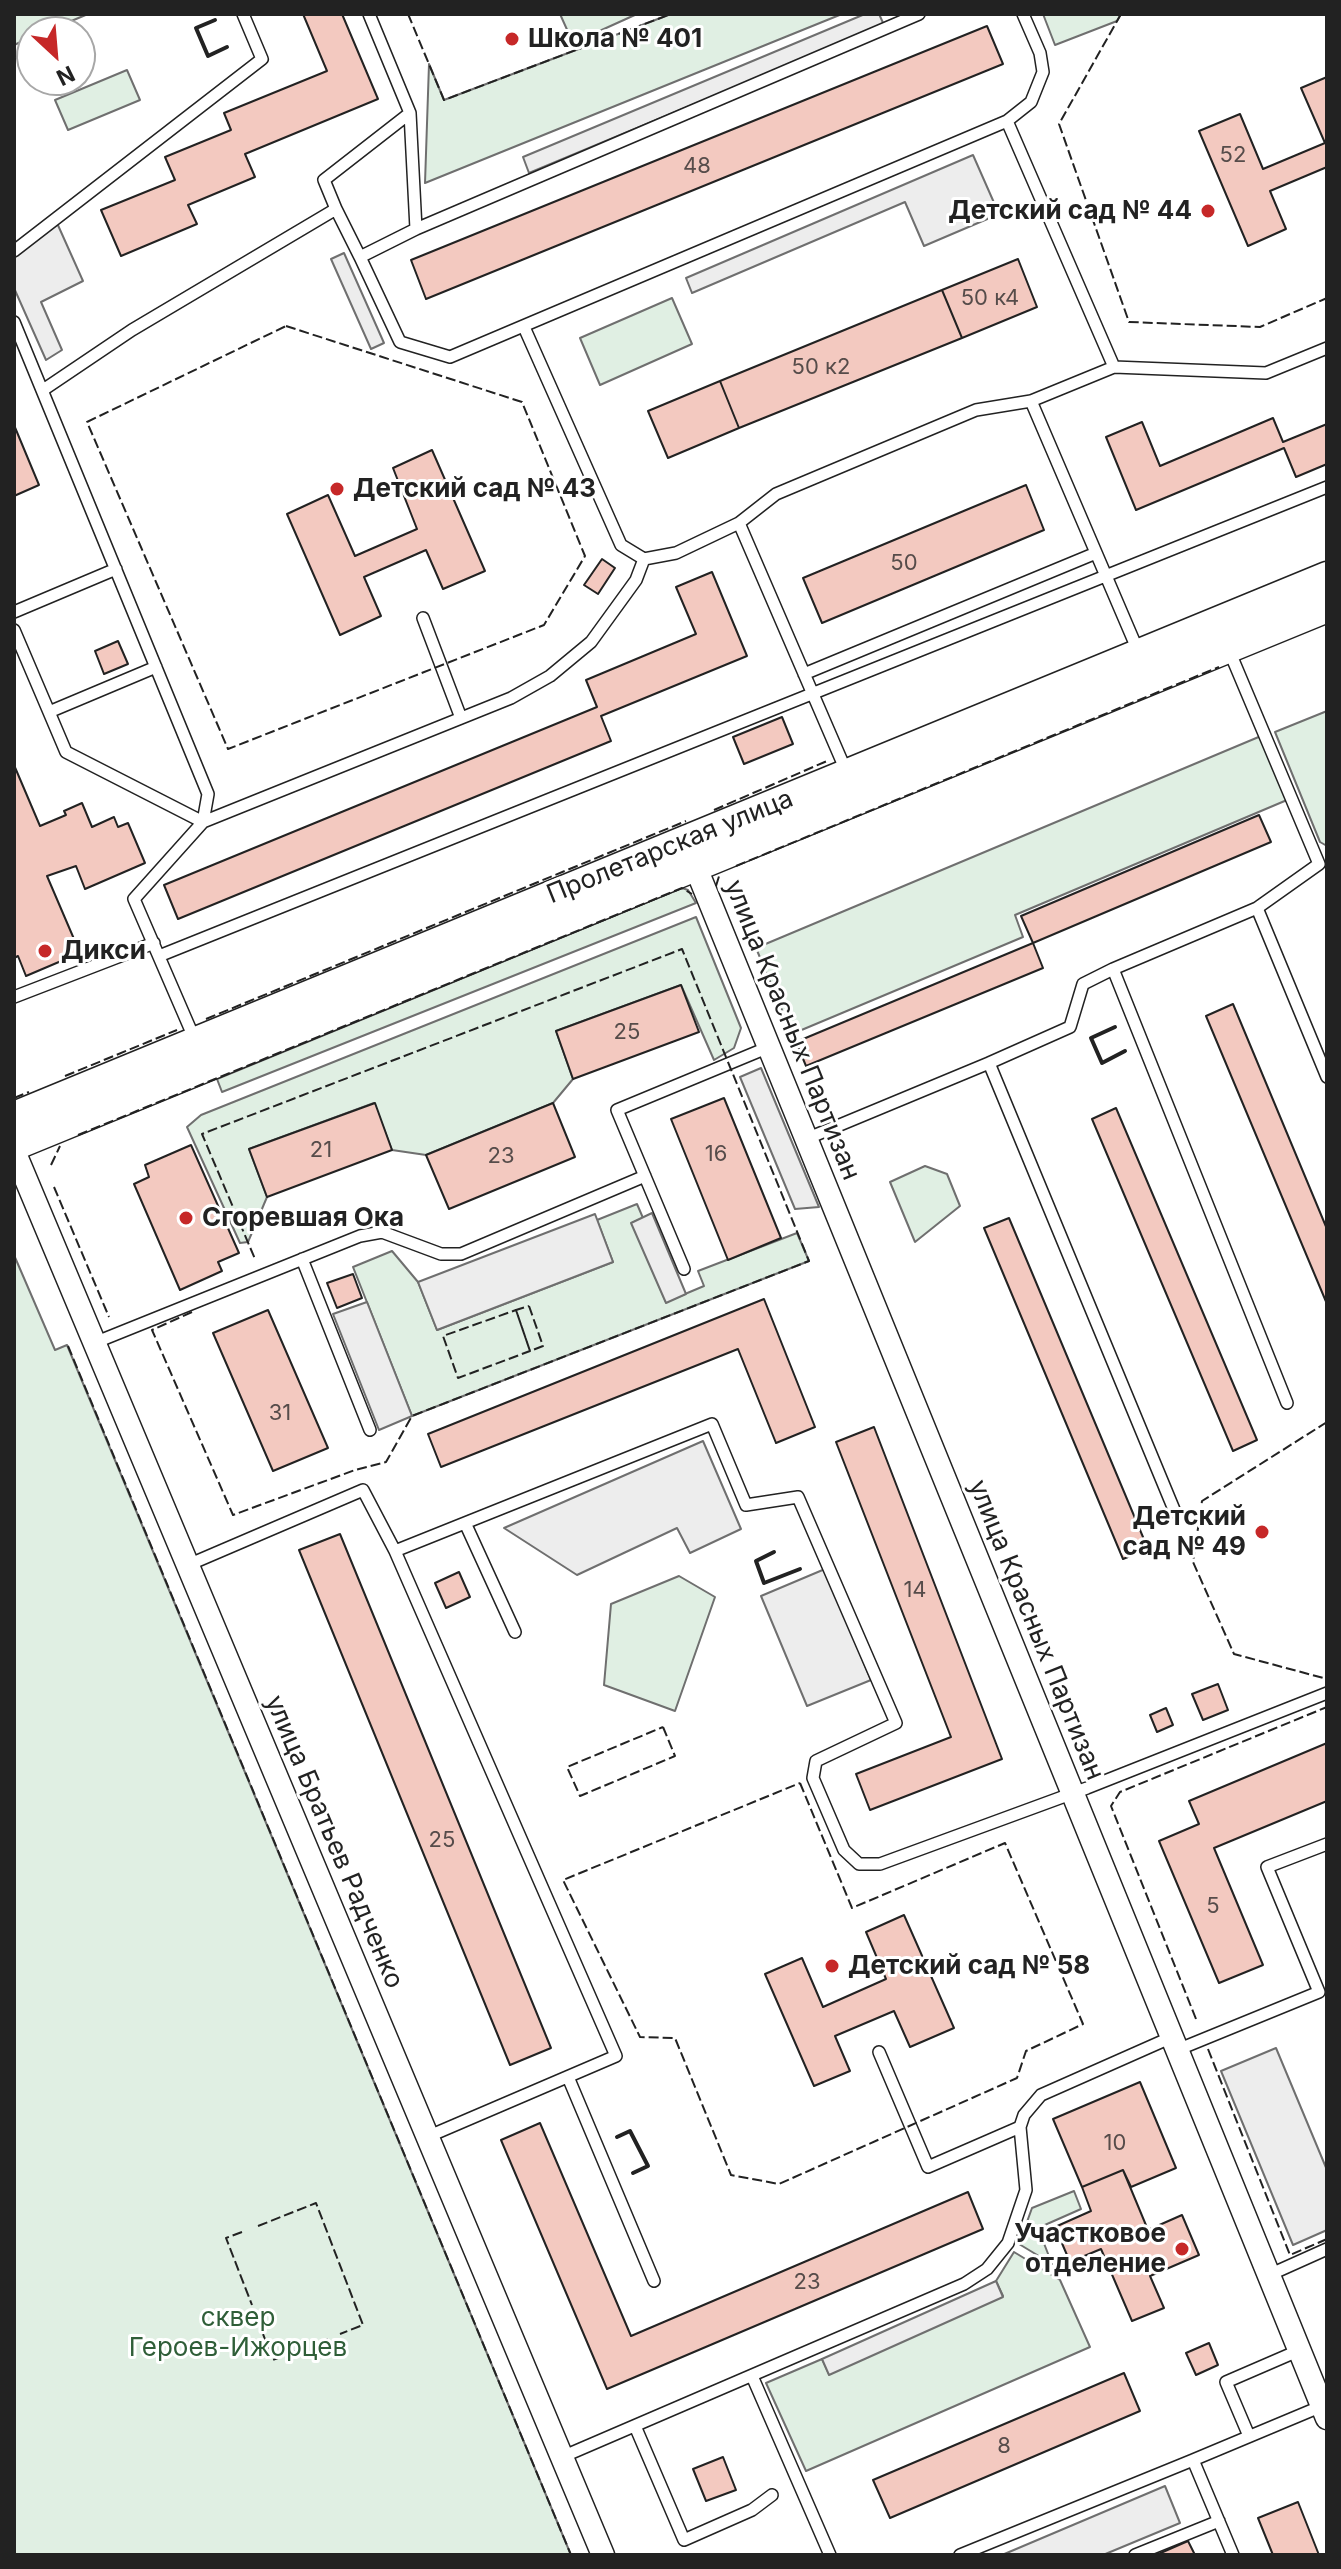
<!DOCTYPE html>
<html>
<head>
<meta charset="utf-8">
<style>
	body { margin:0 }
	#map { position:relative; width:1341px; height:2569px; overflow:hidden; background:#fff; font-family:Inter,sans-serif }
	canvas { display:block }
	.frame { position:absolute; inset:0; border:16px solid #222; pointer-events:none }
	.north { position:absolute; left:16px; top:16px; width:80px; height:80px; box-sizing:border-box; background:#fff; border:2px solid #a7a7a7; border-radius:50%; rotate:154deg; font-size:22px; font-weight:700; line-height:32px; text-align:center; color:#222 }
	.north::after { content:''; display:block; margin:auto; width:28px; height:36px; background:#c62828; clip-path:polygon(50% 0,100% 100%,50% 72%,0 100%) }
</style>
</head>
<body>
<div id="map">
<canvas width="1341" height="2569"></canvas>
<div class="frame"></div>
<div class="north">N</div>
</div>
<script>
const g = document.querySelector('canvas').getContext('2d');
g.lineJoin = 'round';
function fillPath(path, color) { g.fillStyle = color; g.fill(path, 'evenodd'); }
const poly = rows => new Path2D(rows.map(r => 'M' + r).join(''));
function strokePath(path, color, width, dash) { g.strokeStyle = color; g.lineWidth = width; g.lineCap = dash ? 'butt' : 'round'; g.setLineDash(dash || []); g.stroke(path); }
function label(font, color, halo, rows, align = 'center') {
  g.font = font + ' Inter,sans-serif'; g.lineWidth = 6; g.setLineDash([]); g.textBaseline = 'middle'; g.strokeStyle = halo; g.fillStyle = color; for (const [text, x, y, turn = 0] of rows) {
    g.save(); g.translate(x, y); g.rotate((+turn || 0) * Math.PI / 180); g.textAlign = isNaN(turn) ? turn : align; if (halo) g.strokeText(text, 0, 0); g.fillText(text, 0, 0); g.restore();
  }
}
const green = poly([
	[14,14,88,14,45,32,32,32,32,37,14,45,14,14],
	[560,14,637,14,573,43,560,14],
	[671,14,842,14,425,183,429,64,444,100,671,14],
	[1043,14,1121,14,1117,21,1055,45,1043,14],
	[127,70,140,100,68,130,55,100,127,70],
	[672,298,692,344,600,385,580,338,672,298],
	[1327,711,1327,846,1320,842,1275,732,1327,711],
	[1261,736,1287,800,1015,915,1023,937,792,1034,756,948,1261,736],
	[682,888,688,890,696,903,222,1092,217,1079,682,888],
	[696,917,741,1028,734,1048,714,1060,681,985,556,1031,573,1079,553,1103,426,1155,392,1150,374,1103,249,1149,267,1197,248,1242,240,1243,187,1127,201,1115,696,917],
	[925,1166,947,1174,960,1206,915,1242,890,1182,925,1166],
	[637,1204,643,1218,632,1223,666,1302,704,1286,698,1271,797,1233,809,1261,412,1416,353,1267,392,1251,418,1282,437,1330,613,1262,597,1220,637,1204],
	[14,1255,55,1350,67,1345,571,2555,14,2555,14,1255],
	[679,1576,715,1597,675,1711,604,1685,611,1604,679,1576],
	[1074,2191,1081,2209,1038,2228,1052,2264,1019,2244,1032,2208,1074,2191],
	[1014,2252,1060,2280,1090,2347,806,2471,766,2383,822,2359,829,2374,1003,2296,996,2281,1014,2252]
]);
const parking = poly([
	[865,14,879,14,884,25,529,173,523,157,865,14],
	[973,155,999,214,924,246,905,202,692,293,686,278,973,155],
	[57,223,83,281,41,302,62,350,46,360,14,288,14,252,57,223],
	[344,253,384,343,371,349,331,259,344,253],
	[761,1068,819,1207,795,1209,740,1077,761,1068],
	[652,1213,686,1294,666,1303,631,1223,652,1213],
	[595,1214,613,1262,437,1330,418,1282,595,1214],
	[367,1302,412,1416,379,1430,333,1314,367,1302],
	[703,1441,741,1529,690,1553,677,1528,577,1575,504,1528,703,1441],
	[825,1569,871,1680,807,1706,761,1596,825,1569],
	[1276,2048,1327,2170,1327,2230,1293,2245,1221,2071,1276,2048],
	[996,2281,1003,2297,829,2375,822,2359,996,2281],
	[1165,2486,1180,2523,1103,2555,1002,2555,1165,2486]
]);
const building = poly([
	[303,14,342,14,378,99,245,154,255,177,188,205,197,224,121,256,101,210,175,180,165,157,231,130,224,113,327,71,303,14],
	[987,26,1003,64,426,299,411,260,987,26],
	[1327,77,1327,167,1270,191,1286,229,1248,246,1199,131,1240,114,1263,169,1325,143,1301,88,1327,77],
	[1018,259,1037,307,962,338,942,290,1018,259],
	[942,290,962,338,739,428,720,381,942,290],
	[720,381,739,428,668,458,648,411,720,381],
	[1273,418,1283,442,1327,424,1327,464,1296,477,1284,448,1136,510,1106,437,1142,422,1160,466,1273,418],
	[14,425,39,485,14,496,14,425],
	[432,450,485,571,443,589,426,550,364,577,381,616,340,635,287,514,328,495,355,556,417,529,393,468,432,450],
	[1026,485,1044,530,822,623,803,578,1026,485],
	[602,559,615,568,598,594,584,585,602,559],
	[712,572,747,656,601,716,611,741,178,919,164,885,597,707,586,680,696,634,676,587,712,572],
	[118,641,128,664,104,674,95,651,118,641],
	[782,717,793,744,744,764,733,737,782,717],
	[14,765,40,826,66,815,64,811,82,803,92,827,114,817,118,827,128,823,145,863,85,889,76,866,47,876,80,953,26,976,18,956,14,958,14,765],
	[1259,815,1271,842,1033,943,1021,916,1259,815],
	[1033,943,1043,968,806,1066,796,1042,1033,943],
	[681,985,699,1032,573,1079,556,1031,681,985],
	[1233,1004,1327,1229,1327,1304,1206,1016,1233,1004],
	[724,1098,781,1238,728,1260,671,1119,724,1098],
	[375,1103,392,1150,267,1197,249,1149,375,1103],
	[553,1103,575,1157,449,1209,426,1155,553,1103],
	[1116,1108,1257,1440,1233,1451,1092,1119,1116,1108],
	[191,1145,239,1253,218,1262,222,1271,180,1290,134,1184,149,1177,145,1165,191,1145],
	[1009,1218,1148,1549,1123,1559,984,1228,1009,1218],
	[353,1274,362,1298,337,1308,327,1283,353,1274],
	[764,1299,815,1427,776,1443,738,1349,441,1467,428,1434,764,1299],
	[268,1310,328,1448,273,1471,213,1333,268,1310],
	[874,1427,1002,1759,870,1810,856,1774,951,1737,836,1442,874,1427],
	[340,1534,551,2048,510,2065,299,1550,340,1534],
	[459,1572,470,1597,446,1608,435,1583,459,1572],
	[1218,1684,1228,1710,1203,1720,1192,1694,1218,1684],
	[1166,1708,1173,1725,1157,1732,1150,1715,1166,1708],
	[1327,1743,1327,1801,1214,1848,1263,1965,1219,1983,1159,1841,1199,1824,1189,1801,1327,1743],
	[904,1915,954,2028,910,2047,894,2011,835,2036,850,2071,814,2086,765,1974,802,1958,823,2007,886,1979,866,1932,904,1915],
	[1140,2082,1176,2168,1131,2187,1123,2170,1082,2187,1053,2119,1140,2082],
	[540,2123,631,2336,968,2192,983,2229,607,2389,501,2140,540,2123],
	[1123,2170,1148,2230,1182,2215,1199,2255,1150,2276,1164,2308,1132,2321,1101,2249,1070,2262,1055,2227,1091,2211,1082,2187,1123,2170],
	[1209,2343,1218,2365,1196,2375,1186,2353,1209,2343],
	[1124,2373,1140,2411,890,2518,873,2480,1124,2373],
	[723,2457,736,2490,706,2501,693,2469,723,2457],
	[1298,2502,1319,2555,1273,2555,1258,2518,1298,2502],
	[1188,2541,1195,2555,1156,2555,1188,2541]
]);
const lane = poly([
	[369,14,410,113,416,229,360,257,400,342,450,357,1007,121,1031,102,1043,72,1040,53,1023,14],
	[1007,121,1114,367],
	[336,209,324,180,410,113],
	[416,229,919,14],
	[14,251,262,59,243,14],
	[14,322,208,794,203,822,134,899,195,1040],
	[524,327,621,545,644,559,676,553,739,523,776,494,976,410,1031,401,1114,367,1266,373,1327,348],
	[43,390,132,330,336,209,360,257],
	[1031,401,1139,653],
	[739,523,847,773],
	[14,612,116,569],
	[423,618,461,718],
	[14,630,49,712],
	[156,667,49,712,66,752,203,822,511,698,550,676,591,642,636,580,644,559],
	[804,674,1096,553],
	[1257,908,1327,1077],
	[159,956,1327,487],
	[1113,969,1257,908,1319,864,1228,648],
	[14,997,154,943],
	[989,1063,1070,1027,1083,984,1113,969,1287,1403],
	[806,1139,989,1063,1175,1512],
	[302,1259,370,1430],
	[684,1269,617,1110,769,1047],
	[94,1343,360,1236,382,1232,441,1254,461,1254,645,1176],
	[466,1525,515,1632],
	[395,1551,712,1424,746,1505,798,1497,896,1723,816,1761,813,1778,844,1850,859,1864,880,1864,1087,1788,1327,1693],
	[188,1565,363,1490,395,1551,616,2056,427,2137],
	[1177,2050,1319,1992,1267,1867,1327,1844],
	[879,2052,928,2167,1020,2127],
	[568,2077,654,2281],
	[1269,2275,1327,2249],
	[752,2376,830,2555],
	[635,2426,684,2540,752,2510,772,2495],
	[1249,2436,1226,2382,1300,2350],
	[562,2457,964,2284,987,2269,1008,2243,1026,2190,1020,2127,1024,2115,1041,2095,1172,2037],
	[960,2555,1193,2460],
	[1135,2555,1219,2521],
	[1233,2555,1193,2460,1322,2406]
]);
const street = poly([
	[694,863,1327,2418],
	[14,1151,603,2555]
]);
const secondary = poly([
	[14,1117,1327,577],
	[14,1145,1327,607]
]);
const fence = poly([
	[408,14,444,100,671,14],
	[1121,14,1059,124,1129,322,1260,327,1327,298],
	[286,326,522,402,585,556,544,625,228,749,87,422,286,326],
	[714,810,827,761],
	[736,866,1219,667],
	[716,886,720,873],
	[206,1019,686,821],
	[65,1076,177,1030],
	[14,1098,29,1092],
	[78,1135,682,888,692,894],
	[51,1165,60,1146],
	[54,1187,109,1317],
	[529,1306,543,1346,530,1351,516,1310,529,1306],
	[516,1310,530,1351,458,1378,443,1336,516,1310],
	[192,1312,152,1330,233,1515,355,1470,386,1462,412,1416,809,1261,682,949,202,1134,255,1259],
	[68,1346,571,2555],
	[1327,1422,1202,1501,1193,1562,1234,1654,1327,1679],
	[663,1727,675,1756,580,1796,567,1767,663,1727],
	[800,1783,852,1908,1005,1843,1083,2024,1026,2051,1017,2078,779,2184,731,2175,675,2038,640,2037,563,1880,800,1783],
	[1196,2019,1111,1806,1120,1792,1327,1707],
	[1208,2049,1290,2255,1327,2239],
	[258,2226,316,2203,363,2325,340,2334],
	[242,2232,226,2238,252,2305],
	[258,2321,273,2360,328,2339]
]);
const wall = poly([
	[215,20,196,28,208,56,227,47],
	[1115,1027,1091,1038,1102,1063,1125,1051],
	[774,1552,756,1561,764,1583,800,1569],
	[617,2137,630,2131,648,2166,633,2173]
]);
const markers = [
	[512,39,8,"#c62828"],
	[1208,211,8,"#c62828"],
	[337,489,8,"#c62828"],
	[45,951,8,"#c62828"],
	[186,1218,8,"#c62828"],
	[1262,1532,8,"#c62828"],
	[832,1966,8,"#c62828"],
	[1182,2249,8,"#c62828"]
];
const numberNames = [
	["52",1233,155],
	["48",697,166],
	["50 к4",990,298],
	["50 к2",821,367],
	["50",904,563],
	["25",627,1032],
	["21",321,1150],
	["16",716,1154],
	["23",501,1156],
	["31",280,1413],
	["14",915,1590],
	["25",442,1840],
	["5",1213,1906],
	["10",1115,2143],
	["23",807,2282],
	["8",1004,2446]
];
const poiNames = [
	["Школа № 401",528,39],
	["Детский сад № 44",1192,211,"right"],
	["Детский сад № 43",353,489],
	["Дикси",61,951],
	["Сгоревшая Ока",202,1218],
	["Детский",1246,1517,"right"],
	["сад № 49",1246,1547,"right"],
	["Детский сад № 58",848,1966],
	["Участковое",1166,2234,"right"],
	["отделение",1166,2264,"right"]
];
const streetNames = [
	["Пролетарская улица",670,847,-22],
	["улица Красных Партизан",792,1030,68],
	["улица Красных Партизан",1036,1630,68],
	["улица Братьев Радченко",334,1842,67]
];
const parkNames = [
	["сквер",238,2318],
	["Героев-Ижорцев",238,2348]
];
fillPath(green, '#e0efe3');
strokePath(green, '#6f6f6f', 2);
fillPath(parking, '#ededed');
strokePath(parking, '#6f6f6f', 2);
fillPath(building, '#f3c9c0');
strokePath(building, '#222', 2);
strokePath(lane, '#222', 14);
strokePath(street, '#222', 25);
strokePath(secondary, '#222', 33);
strokePath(lane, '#fff', 11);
strokePath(street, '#fff', 22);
strokePath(secondary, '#fff', 30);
strokePath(fence, '#222', 2, [10, 4]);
strokePath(wall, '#222', 4);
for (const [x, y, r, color] of markers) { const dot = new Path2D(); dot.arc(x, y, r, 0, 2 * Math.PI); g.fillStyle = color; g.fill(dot); strokePath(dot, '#fff', 3); }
label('22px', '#564c4a', null, numberNames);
label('bold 26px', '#222', '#fff', poiNames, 'left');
label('26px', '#222', '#fff', streetNames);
label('26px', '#2f5e38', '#fff', parkNames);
</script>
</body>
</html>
